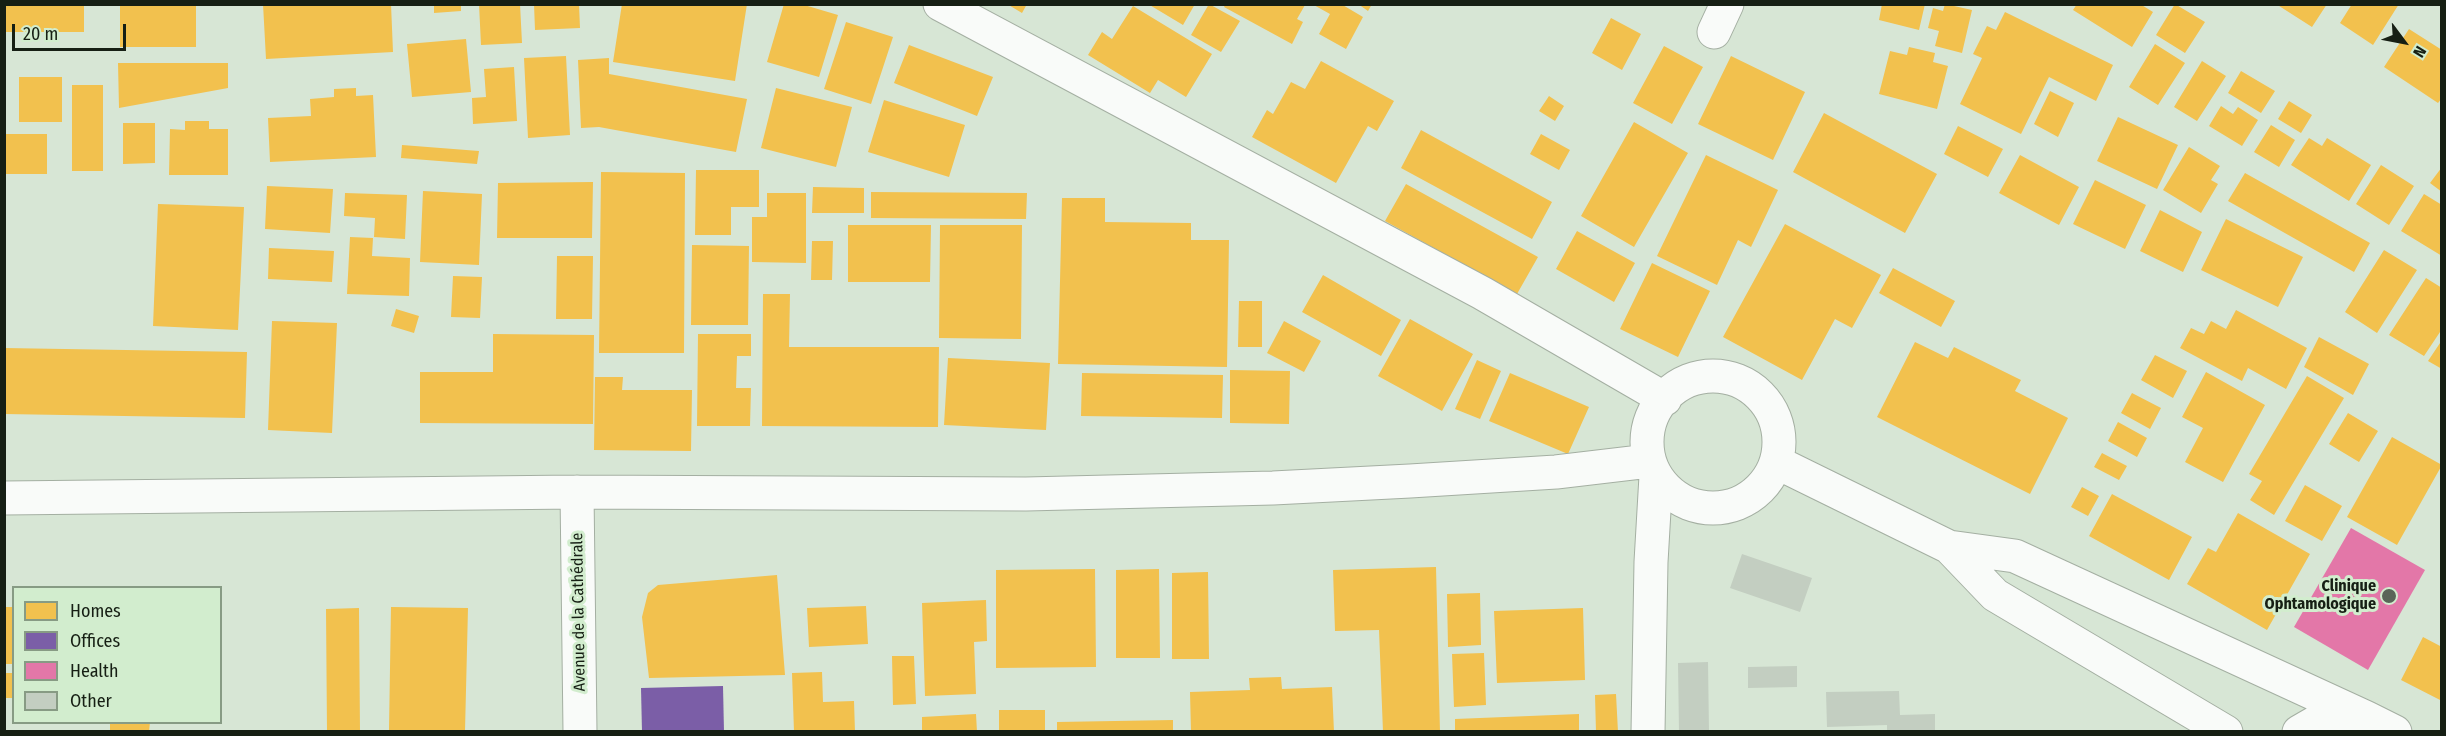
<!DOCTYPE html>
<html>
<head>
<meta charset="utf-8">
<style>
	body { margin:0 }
	#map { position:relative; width:2446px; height:736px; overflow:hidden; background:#d7e6d5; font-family:"Fira Sans Condensed",sans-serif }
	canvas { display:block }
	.frame { position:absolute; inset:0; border:6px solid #161f14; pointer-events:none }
	.legend { position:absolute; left:12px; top:586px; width:210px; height:138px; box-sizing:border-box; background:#d2edce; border:2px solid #879b84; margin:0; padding:8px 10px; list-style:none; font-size:18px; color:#161f14 }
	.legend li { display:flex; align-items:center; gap:12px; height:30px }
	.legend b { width:30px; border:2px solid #879b84 }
	.north { position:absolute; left:2374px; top:12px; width:60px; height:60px; -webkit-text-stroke:4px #d2edce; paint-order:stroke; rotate:122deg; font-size:16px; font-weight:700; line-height:24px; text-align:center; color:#161f14 }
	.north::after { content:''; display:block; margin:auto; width:21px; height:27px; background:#161f14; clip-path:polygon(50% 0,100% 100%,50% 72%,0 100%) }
	.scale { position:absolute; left:12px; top:24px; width:114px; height:27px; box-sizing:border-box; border:3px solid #161f14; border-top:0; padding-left:8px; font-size:18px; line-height:21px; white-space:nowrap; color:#161f14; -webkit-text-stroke:4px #d2edce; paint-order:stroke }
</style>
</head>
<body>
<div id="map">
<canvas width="2446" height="736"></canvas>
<div class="frame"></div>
<ul class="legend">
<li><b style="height:16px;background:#f2c14e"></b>Homes</li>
<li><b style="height:16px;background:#7b5ea7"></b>Offices</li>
<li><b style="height:16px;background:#e377a8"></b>Health</li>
<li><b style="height:16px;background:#c3cec1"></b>Other</li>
</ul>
<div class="north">N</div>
<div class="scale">20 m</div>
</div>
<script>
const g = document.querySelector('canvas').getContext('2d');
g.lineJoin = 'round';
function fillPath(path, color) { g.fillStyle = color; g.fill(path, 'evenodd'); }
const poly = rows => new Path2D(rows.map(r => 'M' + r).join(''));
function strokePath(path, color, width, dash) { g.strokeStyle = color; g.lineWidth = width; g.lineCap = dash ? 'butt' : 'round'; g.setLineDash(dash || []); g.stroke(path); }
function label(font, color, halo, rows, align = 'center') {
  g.font = font + ' "Fira Sans Condensed",sans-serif'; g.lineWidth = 6; g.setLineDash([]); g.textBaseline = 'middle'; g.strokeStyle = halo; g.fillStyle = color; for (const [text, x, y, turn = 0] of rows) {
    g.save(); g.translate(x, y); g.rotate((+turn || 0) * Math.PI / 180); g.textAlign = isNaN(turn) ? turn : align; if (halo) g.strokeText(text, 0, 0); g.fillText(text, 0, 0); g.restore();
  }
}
const homes = poly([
	[4,4,84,4,84,32,4,32],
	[120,4,196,4,196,47,120,47],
	[263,4,391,4,393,52,266,59],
	[434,4,461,4,461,11,434,13],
	[479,4,520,4,522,43,481,45],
	[534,4,579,4,580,28,535,30],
	[622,4,747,4,735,81,613,62],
	[784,4,801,4,838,15,819,77,767,62],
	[1007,4,1027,4,1022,13],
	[1148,4,1195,4,1183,25],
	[1209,4,1240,21,1221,52,1191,35],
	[1312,4,1341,4,1363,17,1346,49,1319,34,1330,14],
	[1358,4,1372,4,1368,11],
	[1882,4,1925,4,1919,30,1879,20],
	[1945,4,1972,10,1962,53,1935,46,1939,31,1928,28,1933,8,1943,11],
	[2077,4,2140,4,2153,12,2132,47,2073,10],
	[2175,4,2205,22,2185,53,2156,35],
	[2276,4,2327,4,2312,27],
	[2352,4,2399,4,2373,45,2340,23],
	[1225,5,1305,5,1297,19,1303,22,1292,44,1224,7],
	[1133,6,1212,54,1186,97,1158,80,1150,93,1088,55,1102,32,1112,39],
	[2005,12,2113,65,2096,101,2049,77,2021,134,1960,104,1982,58,1973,54,1987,26,1996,30],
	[1611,18,1641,34,1622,70,1592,53],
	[846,22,893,37,871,104,824,89],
	[2409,29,2442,50,2442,98,2438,103,2384,67],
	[466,39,471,92,412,97,407,44],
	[2155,44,2185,63,2158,105,2129,87],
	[909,45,993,77,977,116,894,83],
	[1664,46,1703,67,1672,124,1633,103],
	[1909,47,1935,53,1933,62,1948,66,1937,109,1879,94,1890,51,1907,55],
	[566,56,570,135,528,138,524,58],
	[1731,56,1805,92,1773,160,1698,124],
	[609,58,609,74,747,99,736,152,599,127,581,128,578,60],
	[1321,61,1394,101,1377,131,1368,126,1336,183,1252,137,1267,110,1273,114,1291,82,1305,89],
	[2202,61,2226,76,2197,121,2174,107],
	[118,63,228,63,228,88,119,108],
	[514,67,517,121,473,124,472,98,486,97,484,69],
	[2241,71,2275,91,2261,113,2228,93],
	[19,77,62,77,62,122,19,122],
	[72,85,103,85,103,171,72,171],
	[356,88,356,96,373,95,376,157,270,162,268,118,311,116,310,99,334,97,334,89],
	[776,88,852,107,836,167,761,148],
	[2050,91,2074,103,2058,137,2034,124],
	[1549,96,1564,106,1555,121,1539,111],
	[884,100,965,125,949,177,868,152],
	[2289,101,2312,115,2301,133,2278,119],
	[2221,106,2233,114,2238,107,2258,120,2242,146,2209,126],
	[1824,113,1937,174,1905,233,1793,172],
	[2118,117,2178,145,2157,189,2097,161],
	[185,121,209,121,209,129,228,129,228,175,169,175,170,129,185,130],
	[1634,122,1688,153,1634,247,1581,216],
	[123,123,155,123,155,163,123,164],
	[2271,125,2295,140,2279,167,2254,152],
	[1958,126,2003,149,1988,177,1944,154],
	[1421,130,1552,202,1532,239,1401,168],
	[4,134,47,134,47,174,4,174],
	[1541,134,1570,150,1559,170,1530,154],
	[2309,138,2322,146,2327,138,2371,165,2349,201,2291,165],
	[402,145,479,151,477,164,401,158],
	[2189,147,2220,166,2211,180,2218,184,2201,213,2163,190],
	[1706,155,1778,190,1751,247,1738,240,1717,285,1657,256],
	[2020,155,2079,187,2059,225,1999,193],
	[2381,165,2414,186,2389,225,2356,204],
	[2442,167,2442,192,2430,183],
	[696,170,759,170,759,207,731,207,731,235,695,235],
	[601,172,685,173,684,353,599,353],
	[2245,173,2370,243,2354,272,2228,201],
	[2095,180,2146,205,2125,249,2073,224],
	[593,182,592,238,497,238,498,183],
	[1406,184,1538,257,1517,294,1385,221],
	[267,186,333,189,330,233,265,229],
	[813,187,864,188,864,213,812,213],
	[423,191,482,194,479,265,420,262],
	[871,192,1027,193,1026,219,871,218],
	[345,193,407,195,405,239,374,237,375,218,344,216],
	[767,193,806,193,806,263,752,262,752,217,767,217],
	[2424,194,2442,205,2442,256,2401,231],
	[1062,198,1105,198,1105,222,1191,223,1191,240,1229,240,1227,367,1058,364],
	[158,204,244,207,238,330,153,326],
	[2160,210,2202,232,2183,272,2140,251],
	[2226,219,2303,257,2278,307,2201,270],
	[1785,224,1881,275,1852,328,1835,319,1802,380,1723,337],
	[848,225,931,225,930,282,848,282],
	[940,225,1022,225,1021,339,939,338],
	[1577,231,1635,263,1614,302,1556,269],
	[350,237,373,238,372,256,410,258,409,296,347,294],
	[812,241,833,241,832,280,811,280],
	[692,245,749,246,748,325,691,325],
	[269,248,334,251,332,282,268,279],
	[2384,250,2417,270,2377,333,2345,312],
	[557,256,593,256,592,319,556,319],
	[1652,263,1710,291,1678,357,1620,329],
	[1893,268,1955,301,1941,327,1879,293],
	[1323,275,1401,320,1381,356,1302,312],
	[453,276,482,277,480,318,451,317],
	[2426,278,2442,288,2442,329,2424,356,2389,335],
	[763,294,790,294,789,347,939,347,938,427,762,426],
	[1239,301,1262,301,1262,347,1238,347],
	[396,309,419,316,414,333,391,326],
	[2236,310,2307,348,2286,389,2248,368,2242,381,2180,348,2191,328,2204,334,2211,321,2226,329],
	[1410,319,1473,354,1442,411,1378,376],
	[272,321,337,323,332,433,268,430],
	[1284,321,1321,341,1304,372,1267,353],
	[493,334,594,335,593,424,420,423,420,372,493,372],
	[698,334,751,334,751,356,737,356,736,388,751,388,750,426,697,426],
	[2319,337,2369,364,2353,395,2304,367],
	[2442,340,2442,369,2428,361],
	[1915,342,1948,358,1954,347,2021,380,2015,391,2068,418,2030,494,1877,417],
	[4,348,247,352,245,418,4,414],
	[2155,355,2187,371,2173,398,2141,380],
	[948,358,1050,363,1046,430,944,425],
	[1477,360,1501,371,1480,419,1455,409],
	[1230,370,1290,371,1289,424,1230,423],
	[2206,372,2265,405,2223,482,2185,462,2203,428,2182,417],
	[1082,373,1223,375,1222,418,1081,416],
	[1510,373,1589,407,1568,454,1489,421],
	[2307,376,2344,398,2274,515,2250,500,2262,481,2249,474],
	[595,377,623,377,622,390,692,390,691,451,594,450],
	[2132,393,2161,408,2150,429,2121,413],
	[2348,413,2378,431,2359,462,2329,444],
	[2118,422,2147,438,2137,457,2108,441],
	[2392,437,2442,465,2397,545,2347,517],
	[2102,453,2127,466,2119,480,2094,467],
	[2305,485,2342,506,2322,541,2285,521],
	[2082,487,2099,496,2088,516,2071,507],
	[2112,494,2192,537,2169,580,2089,536],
	[2238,513,2310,554,2267,630,2187,584,2208,548,2216,552],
	[1436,567,1440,732,1383,732,1379,630,1335,631,1333,570],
	[1095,569,1096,667,996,668,996,570],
	[1159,569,1160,658,1116,658,1116,570],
	[1208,572,1209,659,1172,659,1172,573],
	[777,575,785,675,649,678,642,617,648,593,658,585],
	[1480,593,1481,645,1448,647,1447,594],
	[986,600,987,641,974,642,976,694,925,696,922,603],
	[866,606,868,644,809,647,807,608],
	[4,607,14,607,14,664,4,664],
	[391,607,468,608,465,731,389,730],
	[359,608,360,732,327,732,326,609],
	[1583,608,1585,680,1497,683,1494,611],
	[2423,637,2442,647,2442,701,2401,680],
	[1484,653,1486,705,1454,707,1452,654],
	[892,656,914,656,916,704,893,705],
	[822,672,823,702,854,701,855,732,794,732,792,673],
	[4,673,14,673,14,698,4,698],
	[1281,677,1282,689,1332,687,1334,732,1191,732,1190,692,1250,690,1249,678],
	[1616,694,1618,732,1596,732,1595,695],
	[999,710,1045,710,1045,732,999,732],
	[976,714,977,732,922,732,922,717],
	[1579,714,1579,732,1455,732,1455,719],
	[1173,720,1173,732,1057,732,1057,722],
	[110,722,150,722,149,732,110,732]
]);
const offices = poly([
	[723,686,724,732,642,732,641,688]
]);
const health = poly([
	[2351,528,2425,570,2368,670,2294,627]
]);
const building = poly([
	[1742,554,1812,578,1800,612,1730,588],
	[1708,662,1709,732,1679,732,1678,663],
	[1797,666,1797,687,1748,688,1748,667],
	[1899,691,1900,715,1935,714,1935,732,1887,732,1887,725,1827,727,1826,692]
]);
const minor = poly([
	[940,4,1482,293,1665,399],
	[1714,32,1727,4],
	'1647 442a66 66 0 1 1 132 0a66 66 0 1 1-132 0Z',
	[1776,462,1949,547,2015,556,2367,718],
	[577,492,580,732],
	[4,498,577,492,1026,494,1273,488,1410,481,1556,472,1649,461],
	[1949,547,1995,595,2226,732],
	[1648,732,1651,562,1656,476],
	[2299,732,2318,721,2342,716,2367,718,2395,732]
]);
const markers = [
	[2389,596,8,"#5a6558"]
];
const poiNames = [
	["Clinique",2376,587],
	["Ophtamologique",2376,605]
];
const streetNames = [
	["Avenue de la Cathédrale",579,612,-91]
];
fillPath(homes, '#f2c14e');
fillPath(offices, '#7b5ea7');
fillPath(health, '#e377a8');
fillPath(building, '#c3cec1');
strokePath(minor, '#a4afa2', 35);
strokePath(minor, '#f9fbf9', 33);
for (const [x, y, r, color] of markers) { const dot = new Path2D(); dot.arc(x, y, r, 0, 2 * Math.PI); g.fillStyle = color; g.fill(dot); strokePath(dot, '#d2edce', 2); }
label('bold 16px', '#161f14', '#d2edce', poiNames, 'right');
label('16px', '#161f14', '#d2edce', streetNames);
</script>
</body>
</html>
